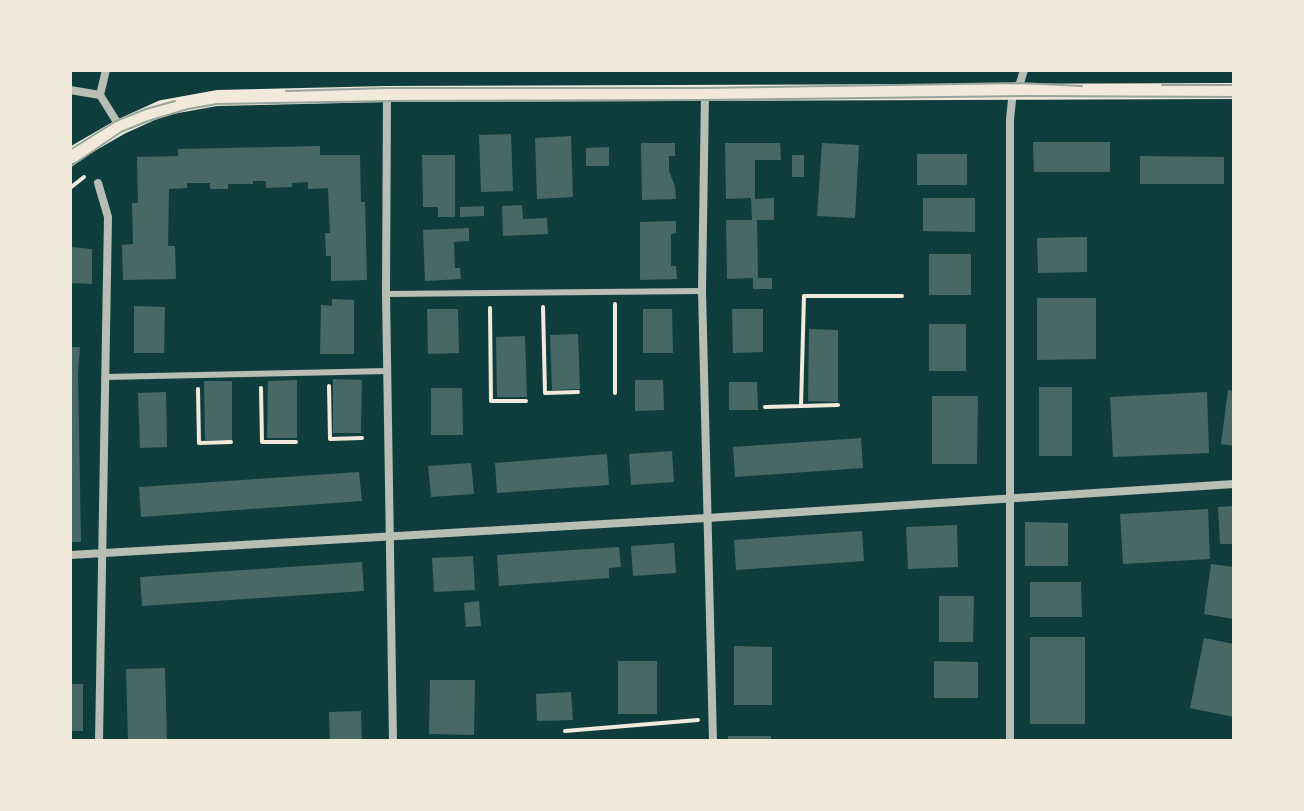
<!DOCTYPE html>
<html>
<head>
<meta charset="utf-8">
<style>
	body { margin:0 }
	#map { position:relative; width:1304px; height:811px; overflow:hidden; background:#0f3d3e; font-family:Spectral,serif }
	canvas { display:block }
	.frame { position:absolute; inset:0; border:72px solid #f1e9da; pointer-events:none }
</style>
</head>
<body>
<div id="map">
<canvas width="1304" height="811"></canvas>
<div class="frame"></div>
</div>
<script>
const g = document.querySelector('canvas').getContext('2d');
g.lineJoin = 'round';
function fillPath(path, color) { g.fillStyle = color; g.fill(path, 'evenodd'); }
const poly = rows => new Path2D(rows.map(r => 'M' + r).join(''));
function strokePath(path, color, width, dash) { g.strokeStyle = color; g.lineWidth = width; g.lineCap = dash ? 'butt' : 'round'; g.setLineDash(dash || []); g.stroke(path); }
const building = poly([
	[511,134,513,191,481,192,479,135],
	[571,136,573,197,537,199,535,138],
	[1033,142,1110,142,1110,172,1034,172],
	[641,143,675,143,675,156,669,156,669,171,675,186,676,199,642,200],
	[725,143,780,143,781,160,755,160,755,199,774,198,774,220,757,220,758,278,772,278,772,289,753,289,753,278,727,279,726,220,752,220,751,198,726,199],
	[822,143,859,145,855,218,817,216],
	[320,146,320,155,360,155,361,202,365,202,367,280,331,281,331,256,326,256,325,233,330,233,328,188,308,189,308,182,292,183,292,187,266,188,266,181,253,181,253,184,228,184,228,189,210,189,210,183,187,183,187,188,169,189,168,246,175,246,176,279,123,280,122,245,133,244,132,203,138,203,137,157,178,156,178,149],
	[609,147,609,166,586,166,586,148],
	[917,154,967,154,967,185,917,185],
	[422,155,455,155,455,217,438,217,438,207,423,207],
	[792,155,804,155,804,177,792,177],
	[1140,156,1224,157,1224,184,1140,184],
	[923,198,975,198,975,232,923,231],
	[522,205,523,219,547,218,548,234,503,236,502,206],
	[484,206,484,216,460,217,460,207],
	[676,221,676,233,671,234,671,266,676,266,677,279,640,280,640,222],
	[469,228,469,241,454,242,455,268,460,268,461,279,425,281,423,230],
	[1087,237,1087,272,1038,273,1037,238],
	[70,247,92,249,92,284,70,283],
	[929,254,971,254,971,295,929,295],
	[1037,298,1096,298,1096,359,1037,360],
	[332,299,354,300,354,354,320,354,321,305,332,306],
	[134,306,165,307,164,353,134,353],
	[427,309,458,309,459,353,428,354],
	[643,309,672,309,673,353,643,353],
	[732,309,763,309,763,352,733,353],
	[929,324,966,324,966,371,929,371],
	[809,329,838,330,838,402,808,401],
	[578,334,580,389,552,390,550,335],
	[525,336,527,397,497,397,496,337],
	[70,347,80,347,78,373,81,542,70,542],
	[333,379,362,380,361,433,333,433],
	[297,380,297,438,267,438,268,381],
	[635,380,663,380,664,410,635,411],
	[204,381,232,381,232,440,205,440],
	[729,382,757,382,758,410,729,410],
	[1039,387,1072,387,1072,456,1039,456],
	[431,388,462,388,463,435,431,435],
	[1228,390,1234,391,1234,446,1221,444],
	[166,392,167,447,140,448,138,393],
	[1207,392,1209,453,1113,457,1110,397],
	[932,396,978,396,977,464,932,464],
	[861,438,863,468,735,477,733,447],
	[672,451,674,482,631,485,629,454],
	[607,454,609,485,497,493,495,463],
	[471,463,474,494,431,497,428,466],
	[359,472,362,501,141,517,139,487],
	[1234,506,1234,544,1220,544,1218,507],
	[1208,509,1210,559,1123,564,1120,514],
	[1025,522,1068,523,1068,566,1025,566],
	[957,525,958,567,908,569,906,527],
	[862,531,864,561,736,570,734,540],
	[674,543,676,573,633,576,631,546],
	[619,547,621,567,609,568,609,578,499,586,497,555],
	[473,556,475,590,434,592,432,558],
	[362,562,364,591,142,606,140,577],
	[1211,564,1234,567,1234,619,1204,614],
	[1030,582,1081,582,1082,617,1030,617],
	[939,596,974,596,973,642,939,642],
	[479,601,481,626,466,627,464,603],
	[1030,637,1085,637,1085,724,1030,724],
	[1204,638,1234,644,1234,717,1190,708],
	[734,646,772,647,772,705,734,705],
	[618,661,657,661,657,714,618,714],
	[934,661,978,662,978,698,934,698],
	[165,668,167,741,128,741,126,669],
	[430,680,475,680,474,735,429,734],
	[70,684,83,684,83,731,70,731],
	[571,692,573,720,537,721,536,694],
	[361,711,362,741,330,741,329,712],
	[728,736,771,736,771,741,728,741]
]);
const path = poly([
	[70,188,84,177],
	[615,304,615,393],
	[543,307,545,393,578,392],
	[490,308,491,401,526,401],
	[329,386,330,439,362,438],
	[261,388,262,442,296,442],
	[198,389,199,443,231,442],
	[801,406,804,296,902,296],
	[765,407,838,405],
	[565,731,698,720]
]);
const service = poly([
	[386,294,702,291],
	[105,377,388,371]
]);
const minor = poly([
	[70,90,100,95,120,127],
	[387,94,386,294,393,741],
	[705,94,702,291,713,741],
	[100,95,106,70],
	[98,183,108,217,99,741],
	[70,555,707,518,1234,484],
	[1010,741,1010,119,1013,91,1020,83,1024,70]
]);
const secondary = poly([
	[70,156,120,127,162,108,217,98,387,94,1234,91]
]);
const tram = poly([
	[1162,85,1234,85],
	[286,91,388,88,705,88,1020,83,1082,86],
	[70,150,116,121,146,109,175,101],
	[70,167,121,132,148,121,188,109,217,104,388,101,705,100,1026,96,1234,97]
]);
fillPath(building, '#486865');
strokePath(path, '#f1e9da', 4);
strokePath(service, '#b8beb3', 6);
strokePath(minor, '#b8beb3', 8);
strokePath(secondary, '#f1e9da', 16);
strokePath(tram, '#97a49c', 2);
</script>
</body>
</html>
